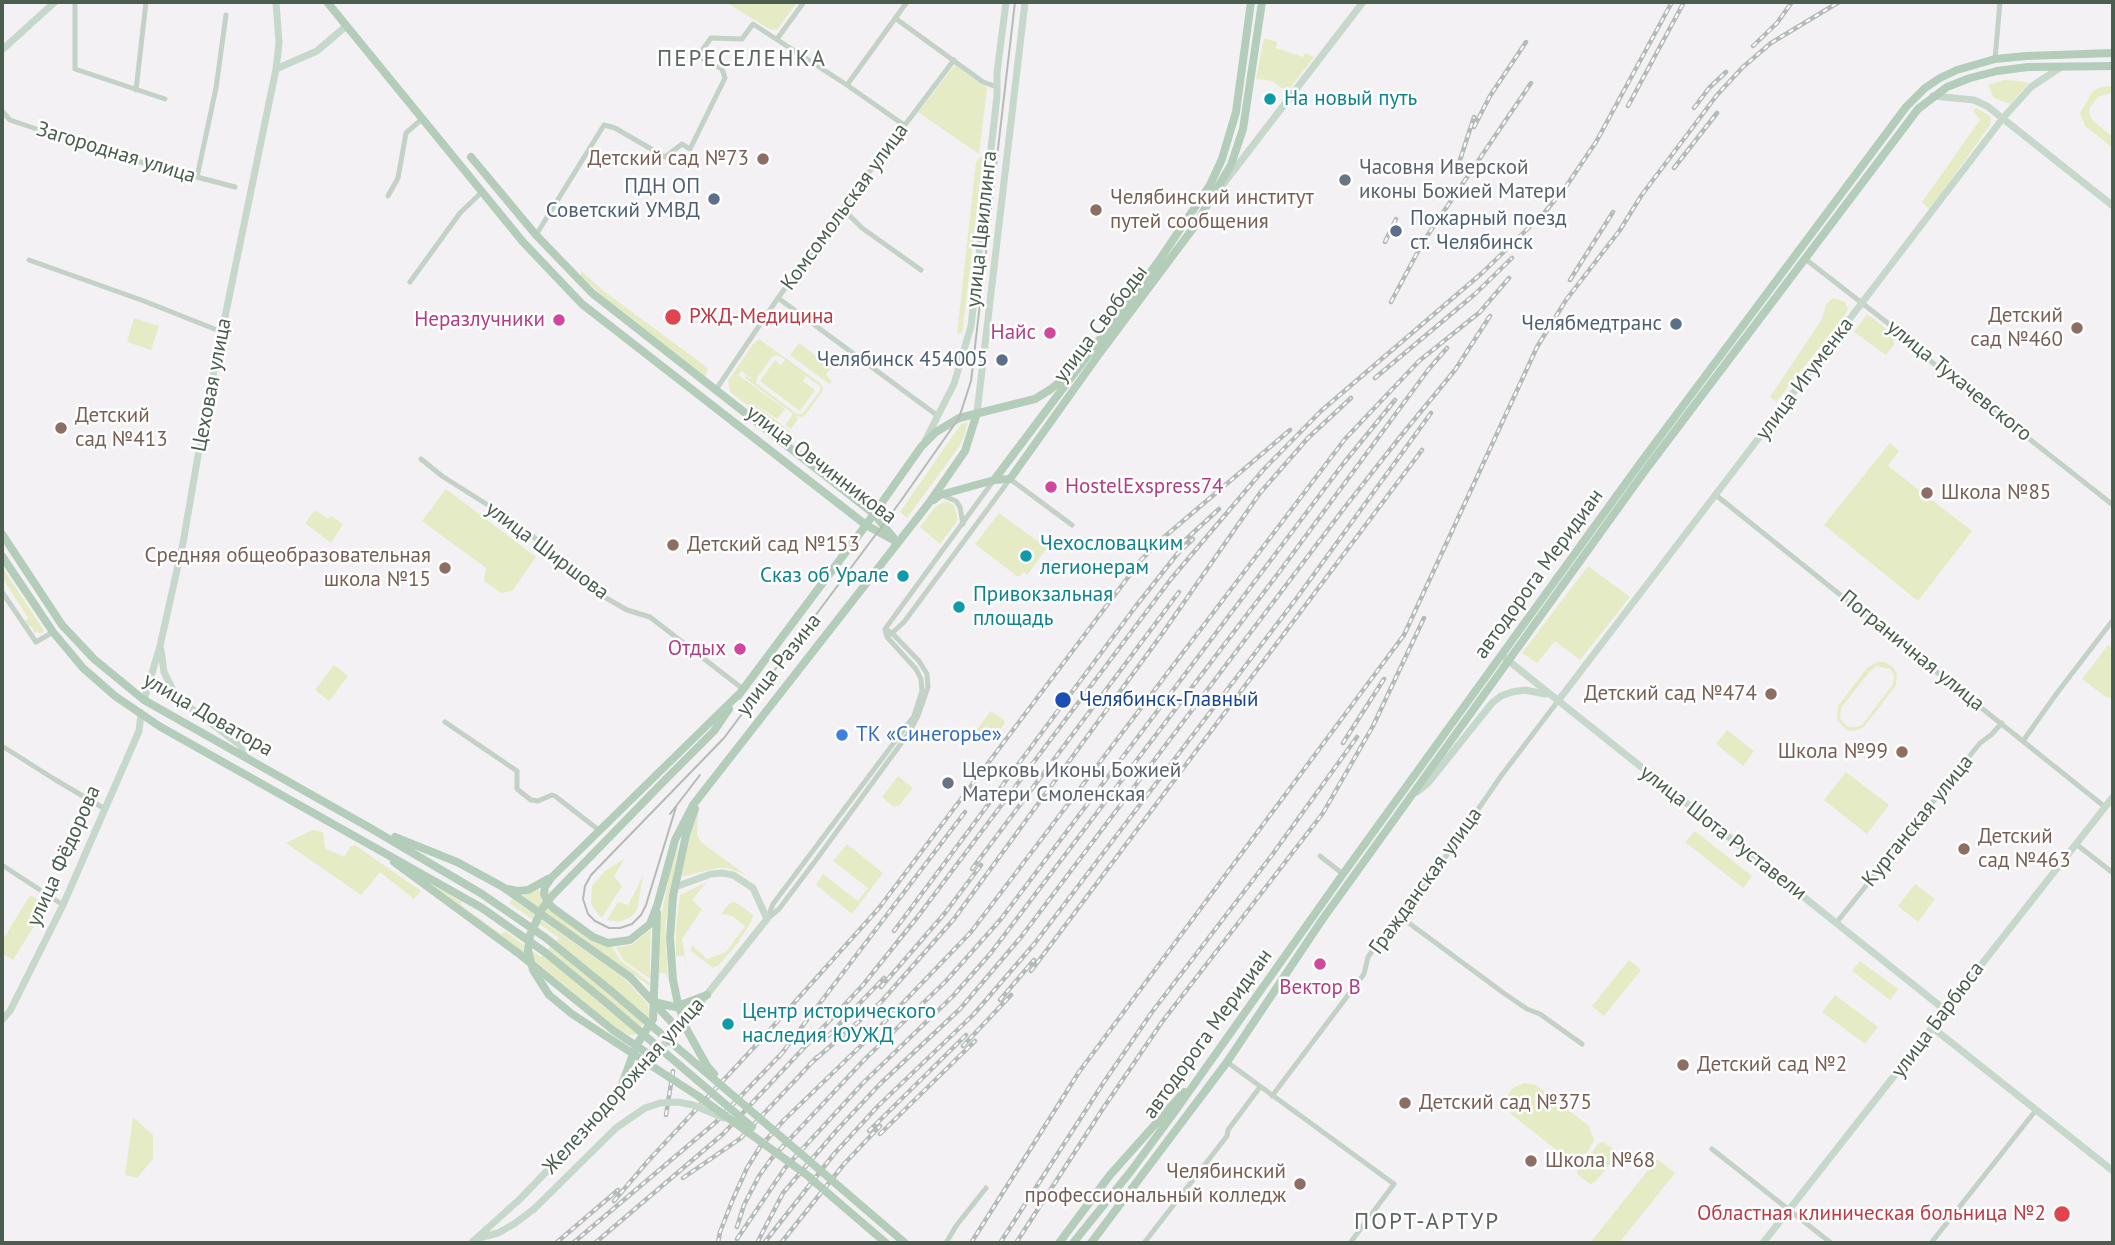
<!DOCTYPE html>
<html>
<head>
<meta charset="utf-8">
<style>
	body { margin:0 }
	#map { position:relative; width:2115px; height:1245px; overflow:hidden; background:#f3f1f3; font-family:"PT Sans",sans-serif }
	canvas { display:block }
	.frame { position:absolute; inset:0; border:4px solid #4b5d4f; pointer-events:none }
</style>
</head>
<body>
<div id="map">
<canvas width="2115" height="1245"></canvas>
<div class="frame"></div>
</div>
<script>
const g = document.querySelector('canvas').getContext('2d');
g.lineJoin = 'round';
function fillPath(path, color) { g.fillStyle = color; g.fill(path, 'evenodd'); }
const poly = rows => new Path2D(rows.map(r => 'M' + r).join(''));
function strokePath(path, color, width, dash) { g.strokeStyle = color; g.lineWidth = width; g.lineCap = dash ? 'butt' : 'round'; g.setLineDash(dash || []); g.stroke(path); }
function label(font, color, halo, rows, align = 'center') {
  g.font = font + ' "PT Sans",sans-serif'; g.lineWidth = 5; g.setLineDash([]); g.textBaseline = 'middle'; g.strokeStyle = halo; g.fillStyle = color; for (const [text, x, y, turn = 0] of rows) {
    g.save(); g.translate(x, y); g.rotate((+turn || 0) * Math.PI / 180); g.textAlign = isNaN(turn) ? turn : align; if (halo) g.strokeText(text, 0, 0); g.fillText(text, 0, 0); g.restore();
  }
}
const green = poly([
	[726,2,797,2,777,30,769,29],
	[1264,38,1277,42,1276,48,1303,57,1305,53,1314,57,1287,92,1272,81,1256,79],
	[955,65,987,88,979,154,918,112],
	[2004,80,2017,81,2029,83,2010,104,1994,98,1988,85],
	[2113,86,2113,93,2099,96,2090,107,2089,113,2093,121,2113,137,2113,148,2085,126,2080,113,2093,91,2101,87],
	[1977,108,1991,117,1990,125,1930,210,1922,202,1980,120,1973,110],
	[983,155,963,328,962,333,957,334,976,162],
	[581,271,605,292,708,368,705,377,609,302,581,276],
	[1833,298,1845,302,1848,309,1845,315,1776,402,1770,397,1822,319,1826,304],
	[1867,314,1893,334,1894,345,1886,355,1854,332],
	[134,318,159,326,151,350,127,342],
	[759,339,820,383,823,387,822,392,806,414,802,417,795,416,798,419,791,429,785,425,793,414,745,378,746,376,753,380,742,371,738,375,785,409,777,419,747,398,791,432,788,436,730,392,728,381,753,344],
	[777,355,785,360,781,365,775,360,760,381,800,411,815,390,803,381,806,376,820,386,820,391,802,414,797,414,756,383,757,378,772,357],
	[799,343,831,367,826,375,832,381,829,384,790,355],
	[968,422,965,434,959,447,907,518,900,512,961,424],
	[1890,443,1899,451,1888,466,1972,531,1918,601,1824,525],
	[446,489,536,557,512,591,501,593,484,581,486,568,422,521],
	[945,501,954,505,958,520,940,544,920,527,935,507],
	[315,510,328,519,331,516,343,524,331,543,305,523],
	[999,513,1047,548,1027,575,1024,572,1018,577,975,544],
	[1588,566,1630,597,1580,660,1555,641,1537,663,1522,653],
	[2,567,43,629,43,633,32,632,34,631,31,626,28,627,25,621,28,618,2,577],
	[2108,645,2113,649,2113,698,2106,697,2082,679],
	[1877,662,1885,662,1893,667,1897,674,1896,685,1864,727,1854,731,1846,730,1837,720,1838,706,1867,668],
	[1877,666,1890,669,1894,675,1893,684,1862,725,1856,727,1848,727,1840,719,1841,708,1870,671],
	[334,665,348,676,329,701,315,690],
	[991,711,1004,720,1005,723,989,743,974,733],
	[1727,730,1754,751,1743,766,1716,744],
	[1846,772,1889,805,1867,834,1824,800],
	[898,776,913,788,899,806,893,806,882,797],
	[698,814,697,835,702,843,746,875,727,868,717,868,681,877,689,839],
	[312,830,323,832,325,848,344,857,350,847,355,845,421,891,414,899,380,872,361,895,286,843],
	[1695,831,1752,876,1743,888,1685,842],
	[679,842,665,927,668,982,666,973,658,973,659,927,670,872],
	[847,844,883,873,852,914,816,885,823,874,858,901,868,888,833,861],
	[625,858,614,876,622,886,603,916,600,917,591,904,592,886,605,871],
	[643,876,637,910,632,916,620,922,607,920,618,902,628,905],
	[707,882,692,900,702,909,682,939,687,970,684,956,676,956,676,926,680,895],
	[429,883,462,902,461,905,501,934,505,931,541,957,559,938,509,903,512,899,624,978,647,1003,650,1015,635,1035,629,1035,620,1031,545,969],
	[1915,884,1935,899,1918,922,1898,906],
	[539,889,543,903,549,910,596,943,612,947,620,960,650,983,651,987,522,896],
	[30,895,47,905,13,960,2,953,2,941],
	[735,902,751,913,753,915,751,922,737,944,719,965,713,968,691,951,692,945,707,959,726,952,745,926,732,916,721,914,730,903],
	[651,929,650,952,650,979,623,960,616,947,632,945],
	[1629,960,1641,970,1604,1016,1592,1006],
	[1860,961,1898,989,1890,1000,1852,971],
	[1835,995,1878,1027,1865,1044,1822,1012],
	[1524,1083,1536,1085,1589,1126,1594,1140,1587,1153,1576,1158,1564,1156,1512,1115,1507,1104,1508,1095,1513,1088],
	[133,1117,153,1135,153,1159,137,1178,125,1175],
	[1603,1142,1615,1150,1617,1156,1595,1182,1590,1184,1578,1175,1577,1171,1599,1143],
	[1657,1159,1675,1173,1619,1243,1590,1243]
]);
const street = poly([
	[75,2,75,69,165,99],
	[895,18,983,82,997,87],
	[777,39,804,2],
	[1995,59,2000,2],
	[847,85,907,2],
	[136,90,146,2],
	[2,111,10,120,60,137,147,164,235,187],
	[197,177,216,88,226,15],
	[388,196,398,178,406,133,422,119],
	[843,209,862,228,921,270],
	[536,235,604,125,615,128,665,157,682,144,690,149,725,78,722,69,703,59,703,49,711,38,742,39,753,24,847,85,904,125],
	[1804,258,1907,338,1919,352,2113,505],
	[29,260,144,301,222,332],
	[410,282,460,213,482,192],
	[778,298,938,416],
	[715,391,778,298,858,187,954,60],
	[421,459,442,476,513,521,553,552,601,595,627,610,650,617,743,689],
	[944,496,956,501,960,507,963,524],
	[1717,496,2105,807],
	[2,592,36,642,53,632],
	[885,629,994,480],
	[891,634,904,622,1010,479,1072,525],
	[445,722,517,771,517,789,531,800,538,801,552,795,555,796,600,831],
	[2023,741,2057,693,2113,620],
	[2,746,54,779,105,809],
	[2076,844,2113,873],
	[1320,856,1343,874],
	[2,865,63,905],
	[1398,915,1505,994,1527,1009,1540,1014,1582,1044],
	[768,917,773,904,914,716,922,691,921,679,916,669,887,637,885,629],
	[767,919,779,909,816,860,908,734,918,716,928,687,927,674,919,661,892,633,885,629],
	[1837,922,1980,743,1991,735,2002,723],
	[1227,1062,1394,1184,1350,1243],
	[1272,1096,1364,974,1368,957,1398,915,1444,859,1501,776,1558,701],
	[1712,1149,1831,1243],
	[946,1243,956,1226,986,1188],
	[1144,1243,1227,1136,1228,1130,1260,1087],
	[1931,1243,2036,1110]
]);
const secondary = poly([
	[2,50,55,2],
	[276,69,317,51,346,26],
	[1933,96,1974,100,1987,106,2113,206],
	[1221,187,1363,2],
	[977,413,1025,2],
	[925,441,954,384,971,326,997,96,997,73,1006,2],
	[161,650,164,672,173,690,192,709,240,745,245,757],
	[1505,658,1945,1010],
	[144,700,160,646,183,543,206,409,276,69,279,43,276,2],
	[1558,701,2003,118,2031,87,2061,67],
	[1417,792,1428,783,1492,703,1501,696,1512,692,1525,690,1545,694],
	[2,1020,10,1011,63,905,139,731,141,713],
	[1933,1028,2113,1171],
	[479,1238,498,1233,514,1224,534,1209],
	[471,1243,520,1199,617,1098,701,1002,767,919,753,888,733,875,722,873,711,874,675,887],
	[1763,1243,2113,797]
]);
const primary = poly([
	[327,2,523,242,582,304,866,525,897,542],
	[471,157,536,235,592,293,859,502,874,514,893,537],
	[994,480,1158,262,1210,185,1222,159,1236,112,1251,2],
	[934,500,940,495,994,480,1010,479,1099,354,1194,227,1231,165,1243,129,1262,2],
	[2,534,62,625,94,659,144,700,372,829,482,894,546,938,610,990],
	[2,556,53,632,83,668,115,696,159,726,482,908,546,953,602,999],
	[740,693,551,878,545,887,544,894,548,903,553,908,593,937,608,943,630,940,650,924,657,906,675,840,693,805,929,503,965,451,977,413],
	[738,696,866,525,921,447,936,432,959,418,1035,399,1051,389,1079,366],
	[665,780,714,731,729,709],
	[395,837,457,862,503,887,630,977,678,1029],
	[394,862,518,953,614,1031,653,1057],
	[508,889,517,891,528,890,548,879],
	[673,980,670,938,673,896,686,835,695,809],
	[654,1002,675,1007,707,995],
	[617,1098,636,1046,653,1019,657,913],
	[1059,1243,1110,1175,1184,1092],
	[1073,1243,1131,1171,1176,1110,1343,874,1641,462,1906,107,1925,88,1940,78,1957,70,1995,59,2026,56,2113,53],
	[1091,1243,1227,1062,1322,920,1647,468,1918,109,1947,87,1970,78,1997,71,2028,67,2113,66]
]);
const tram = poly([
	[676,807,646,905,641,915,632,924,620,928,609,928,595,921,588,914,583,899,585,886,591,875,724,738,900,502,959,418,971,381,1015,2],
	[670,814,700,775]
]);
const rail = poly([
	[1753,46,1777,23,1792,2],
	[1628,106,1684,2],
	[1694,108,1709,88,1726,72],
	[1474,127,1490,96,1526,42],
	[1458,166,1474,117],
	[1674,168,1717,113],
	[1385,242,1396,219],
	[1570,280,1613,212],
	[1391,302,1423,242,1531,83],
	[1375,378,1475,294,1512,258],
	[1183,542,1219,509],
	[1343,743,1384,679],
	[972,869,1179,592],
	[894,931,1136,606,1178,553,1193,539],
	[1031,971,1422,450],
	[881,987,945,913,981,865],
	[1000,1000,1034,960],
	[828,1036,884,978],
	[963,1046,1011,995],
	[779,1057,965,812],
	[810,1064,881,1002,954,919,1162,634,1260,493,1308,438,1351,398],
	[666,1115,673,1071],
	[869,1131,966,1035],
	[880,1134,975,1041],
	[683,1178,741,1138,817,1057],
	[614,1201,648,1161,759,1042,879,908,1141,560,1163,538,1290,430],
	[737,1227,744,1205,759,1176,772,1158,865,1059,946,981,1001,919,1343,464,1395,400],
	[737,1239,785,1168,863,1083,953,996,990,954,1280,571,1428,370,1447,348],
	[556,1243,618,1190],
	[573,1243,716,1122,784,1051],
	[595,1243,723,1134,863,985,919,915,1171,579,1264,469,1321,411,1482,273,1545,212,1567,185,1596,142,1672,2],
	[718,1243,720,1232,733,1199,747,1168,760,1147,784,1120,873,1034,971,932,1345,439,1419,361,1480,312,1509,278],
	[757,1243,783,1193,836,1131,880,1084,960,1009,1021,937,1345,507,1400,437,1455,370,1490,316],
	[764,1243,834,1154,878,1106,973,1015,1035,943,1296,599,1431,413],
	[781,1243,844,1164,880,1126],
	[971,1243,1079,1072,1404,635,1537,347,1566,300,1620,230,1641,196,1717,95,1743,67,1771,43,1839,2],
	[1000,1243,1104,1082,1152,1012,1272,855,1357,737],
	[1016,1243,1102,1110,1162,1022,1323,813,1373,726,1424,618]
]);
const secondaryBridge = poly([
	[534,1209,616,1128,645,1108,660,1103,678,1102,693,1105,724,1118]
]);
const primaryBridge = poly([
	[665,780,551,897,542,909,530,935,528,951,533,970,549,995,572,1014,698,1096,811,1178],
	[673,980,678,1004,687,1030,707,1066,714,1074],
	[610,990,905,1243],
	[602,999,752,1127],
	[809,1177,886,1243]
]);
const markers = [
	[1270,99,7,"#0f9aa8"],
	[763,159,7,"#8d6e63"],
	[1345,180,7,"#6b7280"],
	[714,199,7,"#5c6f8a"],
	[1096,210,7,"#8d6e63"],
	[1396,231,7,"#5c6f8a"],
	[673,317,9,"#e0444e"],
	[559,320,7,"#d1479c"],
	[1676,324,7,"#5c6f8a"],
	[2077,328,7,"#8d6e63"],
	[1050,333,7,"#d1479c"],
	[1002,360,7,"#5c6f8a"],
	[61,428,7,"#8d6e63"],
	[1051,487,7,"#d1479c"],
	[1927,493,7,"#8d6e63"],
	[673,545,7,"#8d6e63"],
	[1026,556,7,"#0f9aa8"],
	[445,568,7,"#8d6e63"],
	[903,576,7,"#0f9aa8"],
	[959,607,7,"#0f9aa8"],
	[740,649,7,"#d1479c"],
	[1771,694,7,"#8d6e63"],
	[1063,700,9,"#1a4fb4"],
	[842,735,7,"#3f7fe0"],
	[1902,752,7,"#8d6e63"],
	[948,783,7,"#6b7280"],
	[1964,849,7,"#8d6e63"],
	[1320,964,7,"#d1479c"],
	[728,1024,7,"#0f9aa8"],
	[1683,1065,7,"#8d6e63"],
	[1405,1103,7,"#8d6e63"],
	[1531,1161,7,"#8d6e63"],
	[1300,1184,7,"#8d6e63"],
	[2062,1214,9,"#e0444e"]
];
const cultureNames = [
	["На новый путь",1284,99],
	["Чехословацким",1040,544],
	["легионерам",1040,568],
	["Сказ об Урале",889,576,"right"],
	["Привокзальная",973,595],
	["площадь",973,619],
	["Центр исторического",742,1012],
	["наследия ЮУЖД",742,1036]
];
const streetNames = [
	["Загородная улица",116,153,17],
	["Комсомольская улица",845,207,-54],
	["улица Цвиллинга",982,229,-84],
	["улица Свободы",1101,324,-53],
	["улица Игуменка",1805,379,-53],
	["улица Тухачевского",1959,381,39],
	["Цеховая улица",212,385,-79],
	["улица Овчинникова",821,465,37],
	["улица Ширшова",547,551,37],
	["автодорога Меридиан",1539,574,-54],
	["Пограничная улица",1912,651,39],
	["улица Разина",779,665,-52],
	["улица Доватора",208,715,30],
	["Курганская улица",1918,821,-51],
	["улица Шота Руставели",1723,833,38],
	["улица Фёдорова",64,856,-66],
	["Гражданская улица",1426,881,-54],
	["улица Барбюса",1938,1020,-53],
	["автодорога Меридиан",1208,1034,-54],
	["Железнодорожная улица",624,1086,-48]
];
const educationNames = [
	["Детский сад №73",749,159,"right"],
	["Челябинский институт",1110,198],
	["путей сообщения",1110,222],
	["Детский",2063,316,"right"],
	["сад №460",2063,340,"right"],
	["Детский",75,416],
	["сад №413",75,440],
	["Школа №85",1941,493],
	["Детский сад №153",687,545],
	["Средняя общеобразовательная",431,556,"right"],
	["школа №15",431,580,"right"],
	["Детский сад №474",1757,694,"right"],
	["Школа №99",1888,752,"right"],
	["Детский",1978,837],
	["сад №463",1978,861],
	["Детский сад №2",1697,1065],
	["Детский сад №375",1419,1103],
	["Школа №68",1545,1161],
	["Челябинский",1286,1172,"right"],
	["профессиональный колледж",1286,1196,"right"]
];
const worshipNames = [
	["Часовня Иверской",1359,168],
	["иконы Божией Матери",1359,192],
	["Церковь Иконы Божией",962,771],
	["Матери Смоленская",962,795]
];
const serviceNames = [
	["ПДН ОП",700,187],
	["Советский УМВД",700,211],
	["Пожарный поезд",1410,219,"left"],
	["ст. Челябинск",1410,243,"left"],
	["Челябмедтранс",1662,324],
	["Челябинск 454005",988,360]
];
const healthNames = [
	["РЖД-Медицина",689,317],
	["Областная клиническая больница №2",2046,1214,"right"]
];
const hotelNames = [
	["Неразлучники",545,320],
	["Найс",1036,333],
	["HostelExspress74",1065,487,"left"],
	["Отдых",726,649],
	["Вектор В",1320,988,"center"]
];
const transitNames = [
	["Челябинск-Главный",1079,700]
];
const shopNames = [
	["ТК «Синегорье»",856,735]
];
const neighbourhoodNames = [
	["ПЕРЕСЕЛЕНКА",742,59],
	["ПОРТ-АРТУР",1427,1222]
];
fillPath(green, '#e5ecc5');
strokePath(street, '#c3d1c7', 5);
strokePath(secondary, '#c6d8cb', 7);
strokePath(primary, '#b4cdbb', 8);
strokePath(tram, '#b4bbb7', 2);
strokePath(rail, '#b4bbb7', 4.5);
strokePath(rail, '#fff', 2, [5]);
strokePath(secondaryBridge, '#c6d8cb', 7);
strokePath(primaryBridge, '#b4cdbb', 8);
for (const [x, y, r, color] of markers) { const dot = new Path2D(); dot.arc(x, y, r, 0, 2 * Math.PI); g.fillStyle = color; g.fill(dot); strokePath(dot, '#fff', 2.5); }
label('21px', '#0d838f', '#fff', cultureNames, 'left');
label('21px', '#4b5d4f', '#fff', streetNames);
label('21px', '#785e54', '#fff', educationNames, 'left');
label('21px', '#5b616d', '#fff', worshipNames, 'left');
label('21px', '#4e5e75', '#fff', serviceNames, 'right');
label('21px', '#be3a42', '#fff', healthNames, 'left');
label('21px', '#b23c85', '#fff', hotelNames, 'right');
label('21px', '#164399', '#fff', transitNames, 'left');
label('21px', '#366cbe', '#fff', shopNames, 'left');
g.letterSpacing = '2px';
label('23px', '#5e6561', '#fff', neighbourhoodNames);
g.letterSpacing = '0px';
</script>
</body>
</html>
